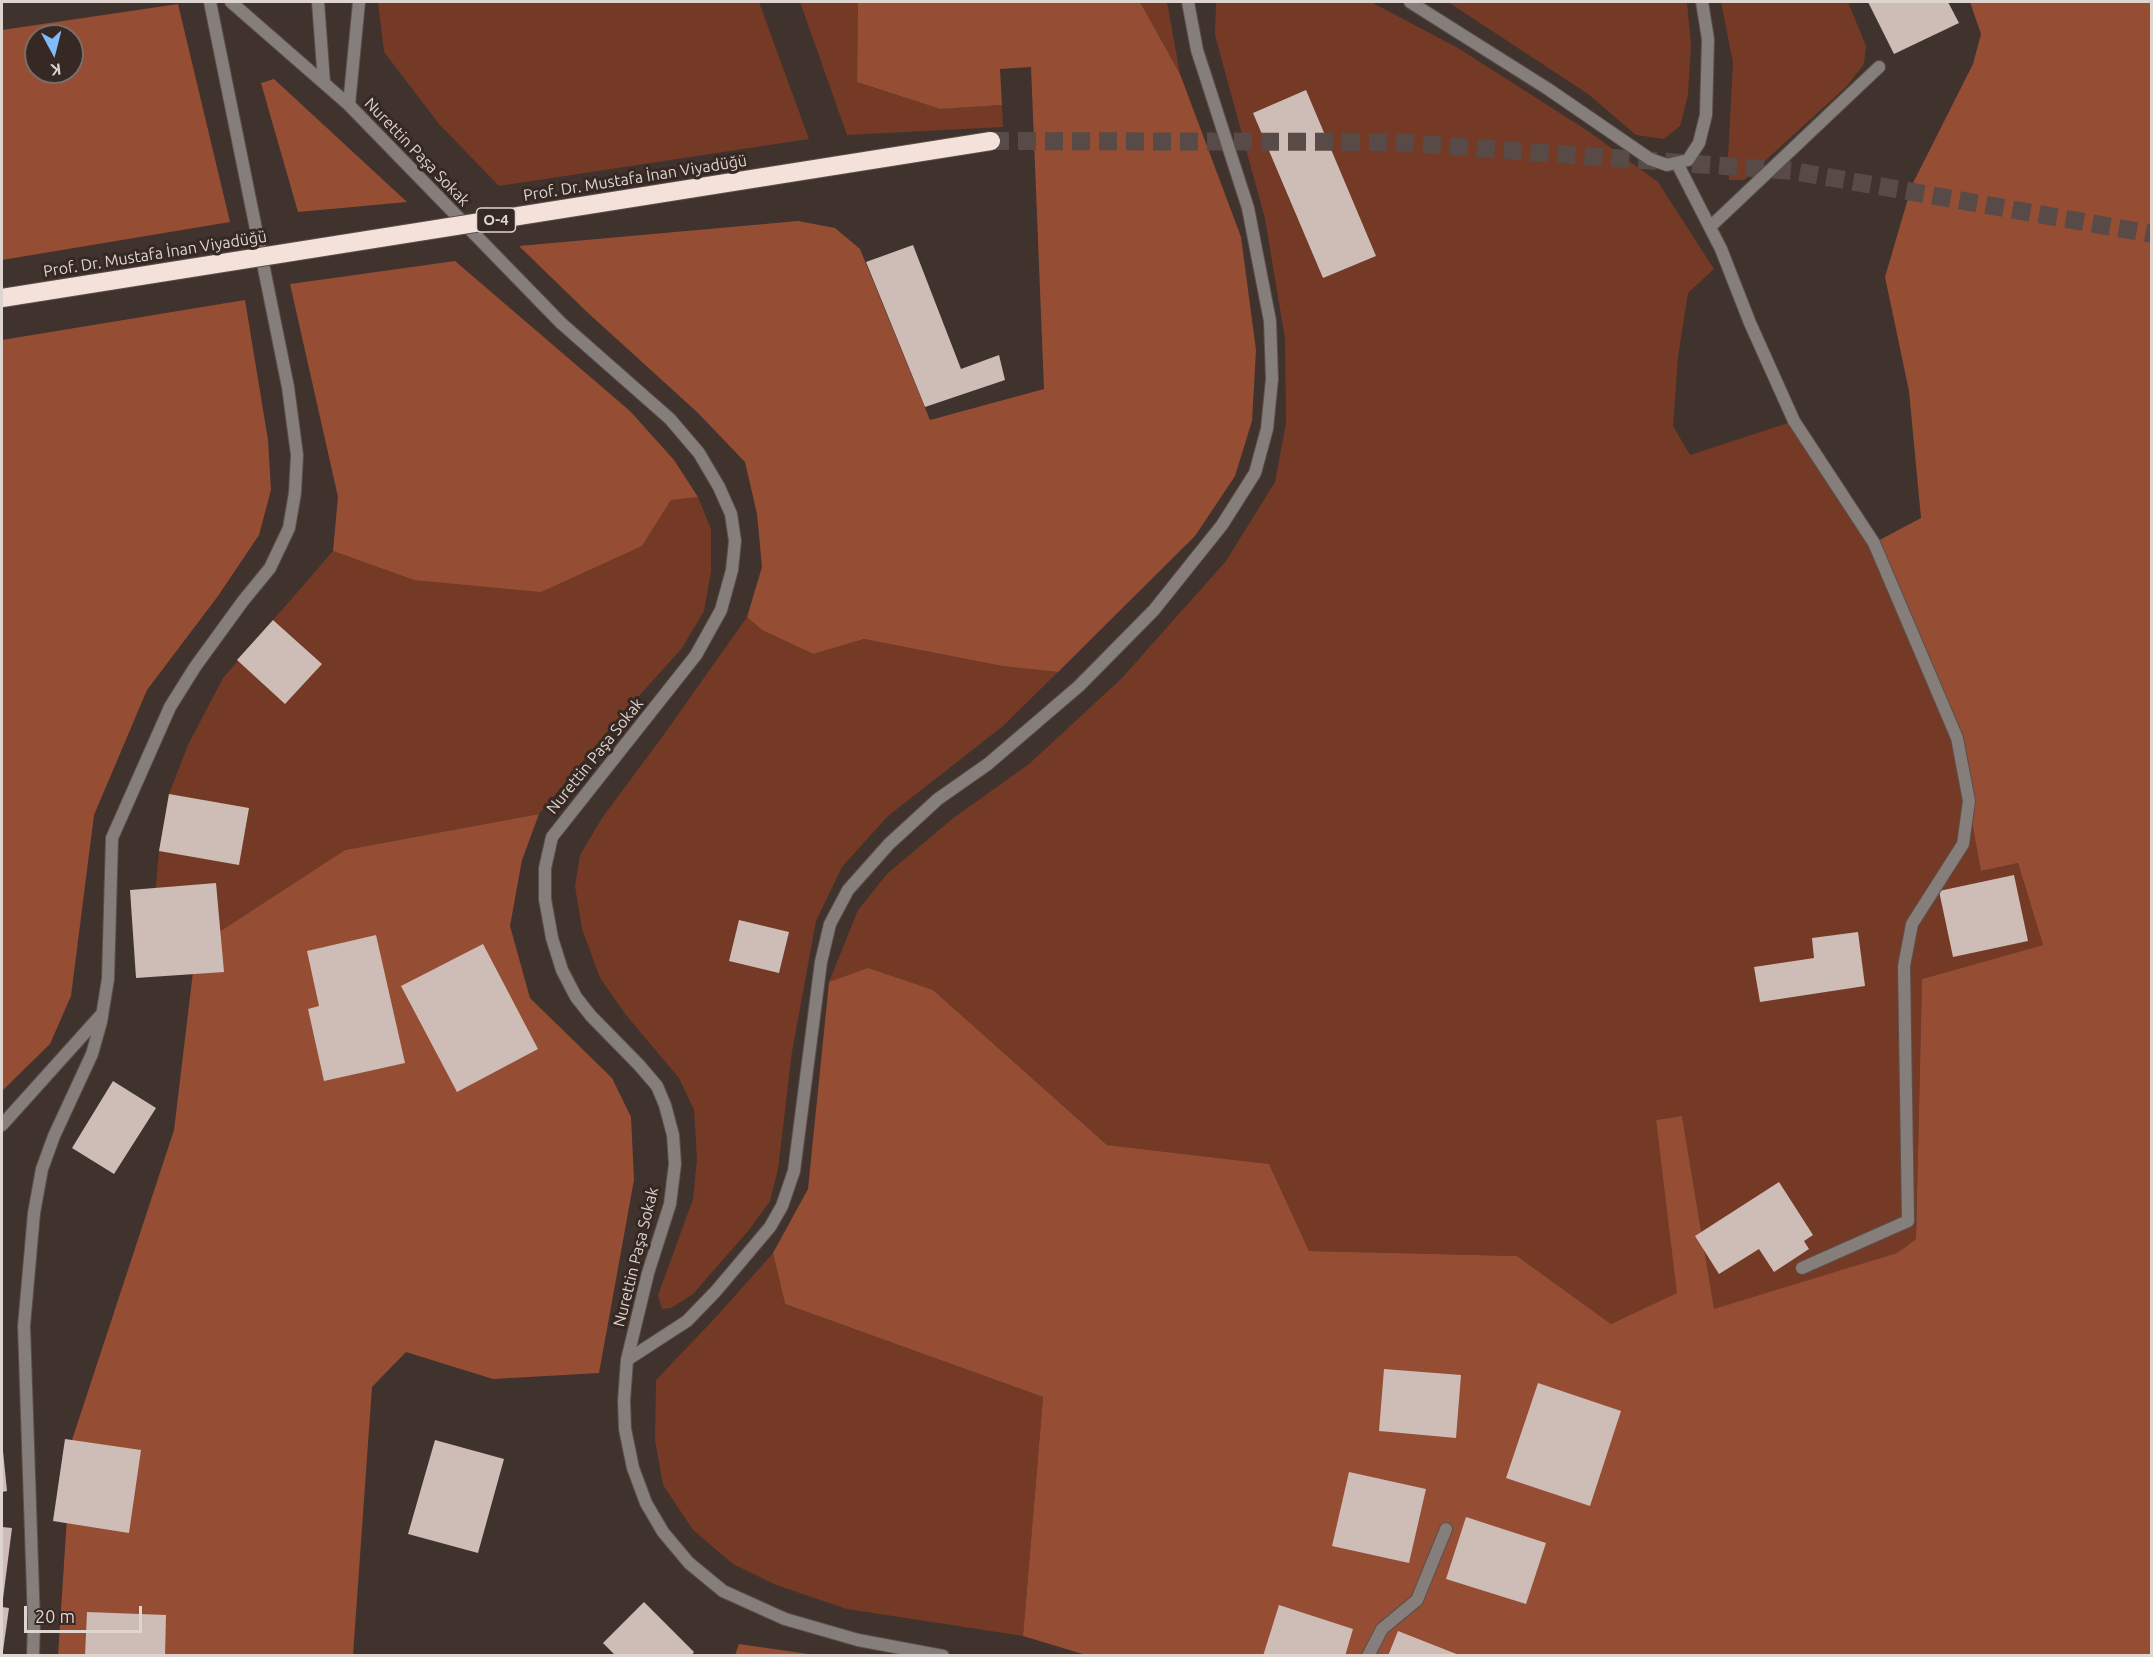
<!DOCTYPE html>
<html>
<head>
<meta charset="utf-8">
<style>
	body { margin:0 }
	#map { position:relative; width:2153px; height:1657px; overflow:hidden; background:#40322d; font-family:Ubuntu,sans-serif }
	canvas { display:block }
	.frame { position:absolute; inset:0; border:3px solid #ded5d1; pointer-events:none }
	.north { position:absolute; left:24px; top:24px; width:60px; height:60px; box-sizing:border-box; background:#362823; border:2px solid #796d69; border-radius:50%; rotate:173deg; font-size:16px; font-weight:700; line-height:24px; text-align:center; color:#ded5d1 }
	.north::after { content:''; display:block; margin:auto; width:21px; height:27px; background:#81bcfa; clip-path:polygon(50% 0,100% 100%,50% 72%,0 100%) }
	.scale { position:absolute; left:24px; top:1606px; width:118px; height:27px; box-sizing:border-box; border:3px solid #ded5d1; border-top:0; padding-left:8px; font-size:18px; line-height:21px; white-space:nowrap; color:#ded5d1; -webkit-text-stroke:4px #362823; paint-order:stroke }
</style>
</head>
<body>
<div id="map">
<canvas width="2153" height="1657"></canvas>
<div class="frame"></div>
<div class="north">K</div>
<div class="scale">20 m</div>
</div>
<script>
const g = document.querySelector('canvas').getContext('2d');
g.lineJoin = 'round';
function fillPath(path, color) { g.fillStyle = color; g.fill(path, 'evenodd'); }
const poly = rows => new Path2D(rows.map(r => 'M' + r).join(''));
function strokePath(path, color, width, dash) { g.strokeStyle = color; g.lineWidth = width; g.lineCap = dash ? 'butt' : 'round'; g.setLineDash(dash || []); g.stroke(path); }
function label(font, color, halo, rows, align = 'center') {
  g.font = font + ' Ubuntu,sans-serif'; g.lineWidth = 6; g.setLineDash([]); g.textBaseline = 'middle'; g.strokeStyle = halo; g.fillStyle = color; for (const [text, x, y, turn = 0] of rows) {
    g.save(); g.translate(x, y); g.rotate((+turn || 0) * Math.PI / 180); g.textAlign = isNaN(turn) ? turn : align; if (halo) g.strokeText(text, 0, 0); g.fillText(text, 0, 0); g.restore();
  }
}
const green = poly([
	[378,2,759,2,809,139,499,186,439,124,384,52],
	[800,2,858,2,857,82,940,109,1002,105,1003,127,847,135],
	[1140,2,1167,2,1180,74],
	[1216,2,1371,2,1458,48,1588,131,1658,182,1714,269,1688,293,1678,357,1673,426,1690,455,1794,421,1874,543,1957,738,1982,871,2018,863,2043,945,1922,979,1916,1239,1897,1253,1714,1310,1682,1116,1656,1120,1678,1293,1611,1324,1517,1256,1309,1251,1269,1164,1107,1145,933,990,829,982,858,910,887,874,952,819,1029,764,1121,679,1226,561,1275,482,1286,423,1285,339,1265,219,1215,35],
	[1448,2,1687,2,1691,44,1688,95,1680,126,1664,139,1636,135,1588,94],
	[1721,2,1848,2,1866,46,1864,64,1847,86,1744,180,1729,180,1728,158,1733,63],
	[698,497,711,529,711,572,704,611,682,648,606,733,539,814,345,850,196,947,155,896,159,851,169,794,188,745,223,678,333,551,414,580,642,546,671,500],
	[747,617,762,630,813,654,864,639,1002,666,1058,672,1003,726,888,816,842,867,816,921,792,1052,778,1169,770,1201,749,1230,693,1294,671,1308,662,1309,658,1295,693,1199,697,1159,694,1110,679,1078,626,1015,600,978,582,929,575,886,580,855,602,818,665,733],
	[773,1253,785,1304,1043,1397,1023,1636,847,1609,776,1585,733,1564,693,1530,663,1485,655,1440,656,1380,716,1317]
]);
const forest = poly([
	[858,2,1140,2,1180,74,1241,237,1256,350,1252,421,1235,476,1195,536,1058,672,1002,666,864,639,813,654,762,630,747,617,762,567,757,514,745,462,697,412,587,312,519,246,798,221,835,228,860,249,930,420,1044,389,1031,67,1000,69,1002,105,940,109,857,82],
	[1970,2,2151,2,2151,1655,1086,1655,1023,1636,1043,1397,785,1304,773,1253,808,1189,829,982,868,968,933,990,1107,1145,1269,1164,1309,1251,1517,1256,1611,1324,1677,1293,1656,1120,1682,1116,1714,1309,1897,1253,1916,1239,1922,979,2043,945,2018,863,1981,871,1957,738,1874,543,1921,518,1909,391,1885,277,1912,185,1973,64,1981,34],
	[178,4,230,222,2,260,2,30],
	[36,36,72,36,72,72,36,72],
	[274,79,407,202,298,212,261,83],
	[455,261,630,411,674,460,698,497,671,500,642,546,541,592,414,580,333,551,338,497,290,284],
	[245,300,268,440,271,490,259,535,218,596,147,690,94,815,71,996,50,1044,2,1091,2,340],
	[539,814,522,860,510,926,530,998,612,1078,631,1117,634,1180,599,1373,493,1379,406,1352,372,1387,353,1655,58,1656,72,1440,174,1130,196,947,345,850],
	[739,1644,815,1655,735,1655]
]);
const building = poly([
	[1868,2,1948,2,1959,23,1894,54],
	[1306,90,1376,256,1323,278,1253,113],
	[913,245,961,369,999,355,1005,380,925,407,866,262],
	[273,620,322,664,285,704,237,660],
	[169,794,249,808,239,865,159,851],
	[2014,875,2028,941,1953,957,1939,891],
	[216,883,224,972,136,978,130,890],
	[739,920,789,932,779,973,729,961],
	[1858,932,1865,986,1760,1002,1754,967,1814,958,1812,938],
	[376,935,405,1063,324,1081,308,1009,319,1006,307,951],
	[483,944,538,1049,457,1092,401,986],
	[113,1081,156,1108,114,1174,72,1148],
	[1779,1182,1813,1235,1804,1241,1809,1249,1774,1272,1759,1249,1719,1274,1695,1236],
	[1384,1369,1461,1375,1456,1438,1379,1431],
	[1538,1383,1621,1411,1590,1506,1506,1478],
	[65,1439,141,1450,129,1533,53,1521],
	[435,1440,504,1459,478,1553,408,1534],
	[2,1451,3,1451,7,1491,2,1492],
	[1349,1472,1426,1489,1409,1563,1332,1546],
	[1466,1517,1546,1543,1526,1604,1446,1579],
	[2,1527,12,1528,3,1599,2,1599],
	[644,1602,694,1652,691,1656,616,1656,603,1643],
	[1279,1605,1353,1629,1345,1656,1263,1656],
	[2,1607,9,1608,3,1651,2,1651],
	[87,1612,166,1615,165,1656,85,1656],
	[1398,1631,1459,1655,1459,1656,1388,1656]
]);
const motorwayTunnel = poly([
	[991,141,1394,142,1793,171,2152,234]
]);
const service = poly([
	[1677,163,1721,249,1750,323,1794,421,1874,543,1957,738,1969,801,1963,844,1912,924,1904,966,1908,1221,1802,1268],
	[1710,227,1879,67],
	[1368,1656,1382,1629,1417,1600,1446,1529]
]);
const minor = poly([
	[318,2,324,82],
	[1410,2,1548,89,1650,159,1667,165,1688,160,1699,143,1706,115,1708,39,1702,2],
	[349,105,359,2],
	[2,1125,101,1015],
	[627,1360,687,1321,716,1291,770,1227,782,1206,794,1171,821,962,830,924,848,890,889,844,938,799,988,764,1079,686,1154,610,1222,525,1255,473,1267,429,1272,379,1270,321,1248,208,1197,50,1188,2],
	[33,1656,34,1623,24,1326,34,1213,42,1169,54,1136,92,1054,101,1022,108,979,112,838,170,707,195,667,243,601,270,568,289,528,295,493,297,455,288,387,210,2]
]);
const tertiary = poly([
	[231,2,349,105,561,323,670,419,699,453,719,487,731,514,735,541,732,570,721,610,696,655,552,837,545,868,545,899,552,938,562,970,576,997,591,1016,639,1065,657,1086,665,1105,673,1135,675,1164,670,1204,648,1273,627,1360,624,1401,625,1429,633,1468,646,1503,663,1532,689,1563,723,1591,785,1619,858,1640,943,1656]
]);
const motorwayBridge = poly([
	[2,298,991,141]
]);
const shields = [
	[496,220,39]
];
const shieldNames = [
	["O-4",496,220]
];
const streetNames = [
	["Nurettin Paşa Sokak",417,152,46],
	["Prof. Dr. Mustafa İnan Viyadüğü",635,178,-9],
	["Prof. Dr. Mustafa İnan Viyadüğü",155,254,-9],
	["Nurettin Paşa Sokak",595,756,-51],
	["Nurettin Paşa Sokak",636,1257,-76]
];
fillPath(green, '#743a25');
fillPath(forest, '#954e34');
fillPath(building, '#cebcb6');
strokePath(motorwayTunnel, '#584a46', 18, [18, 9]);
strokePath(service, '#5c4f4b', 14);
strokePath(minor, '#5c4f4b', 14);
strokePath(tertiary, '#5c4f4b', 14);
strokePath(service, '#857e7b', 12);
strokePath(minor, '#857e7b', 12);
strokePath(tertiary, '#857e7b', 12);
strokePath(motorwayBridge, '#5c4f4b', 20, []);
strokePath(motorwayBridge, '#f3e1da', 18);
for (const [x, y, w] of shields) { const box = new Path2D(); box.roundRect(x - w / 2, y - 12, w, 24, 4.5); g.fillStyle = '#362823'; g.fill(box); strokePath(box, '#ded5d1', 1.5); }
label('bold 15px', '#ded5d1', null, shieldNames);
label('16px', '#ded5d1', '#362823', streetNames);
</script>
</body>
</html>
